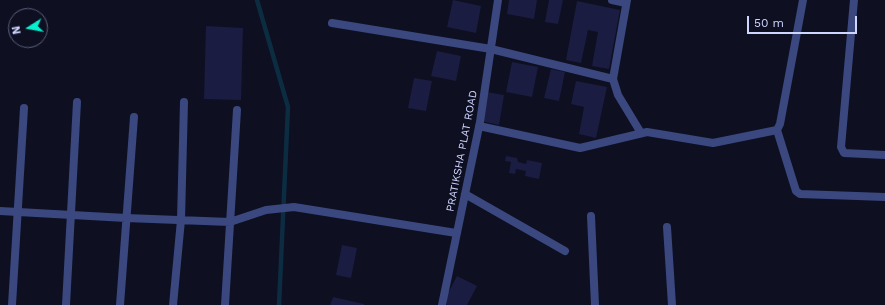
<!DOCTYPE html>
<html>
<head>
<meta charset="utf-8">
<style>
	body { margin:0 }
	#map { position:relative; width:885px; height:305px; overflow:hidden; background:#0e0f21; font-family:"Work Sans",sans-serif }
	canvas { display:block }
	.north { position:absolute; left:8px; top:8px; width:40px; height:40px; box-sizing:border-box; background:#0e0f21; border:1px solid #5b5e79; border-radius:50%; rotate:259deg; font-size:11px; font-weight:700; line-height:16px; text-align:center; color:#ced5fe }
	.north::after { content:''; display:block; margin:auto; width:14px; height:18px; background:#06f2cf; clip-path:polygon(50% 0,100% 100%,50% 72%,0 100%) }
	.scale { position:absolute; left:747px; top:16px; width:110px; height:18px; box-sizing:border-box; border:2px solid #ced5fe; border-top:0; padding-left:5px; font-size:12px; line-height:14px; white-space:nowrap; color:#ced5fe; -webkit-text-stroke:3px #0e0f21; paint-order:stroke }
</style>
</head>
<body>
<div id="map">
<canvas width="885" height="305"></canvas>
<div class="north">N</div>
<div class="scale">50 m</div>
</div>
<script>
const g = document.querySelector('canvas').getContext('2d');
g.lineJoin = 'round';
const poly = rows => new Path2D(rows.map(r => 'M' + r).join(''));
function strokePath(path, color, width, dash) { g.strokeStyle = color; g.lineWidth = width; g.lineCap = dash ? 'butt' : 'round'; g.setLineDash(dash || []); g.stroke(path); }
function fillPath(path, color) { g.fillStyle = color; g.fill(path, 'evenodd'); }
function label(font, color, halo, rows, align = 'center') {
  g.font = font + ' "Work Sans",sans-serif'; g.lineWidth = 4; g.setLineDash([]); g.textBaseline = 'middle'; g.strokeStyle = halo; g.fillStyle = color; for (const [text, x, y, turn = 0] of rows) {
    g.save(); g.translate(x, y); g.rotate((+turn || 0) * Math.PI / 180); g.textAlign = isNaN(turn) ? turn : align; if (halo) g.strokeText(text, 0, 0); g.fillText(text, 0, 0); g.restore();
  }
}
const stream = poly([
	[257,0,288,107,279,305]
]);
const building = poly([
	[453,0,481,6,476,33,447,27],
	[509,0,537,0,534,19,507,14],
	[549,0,563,0,558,24,545,22],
	[577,1,620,10,609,69,592,66,598,32,588,30,581,63,566,60],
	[206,26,243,28,241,100,204,99],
	[437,51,461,56,456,81,431,76],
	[512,62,538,67,532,97,506,92],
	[551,69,565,72,559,101,544,98],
	[414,78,432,81,426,111,408,108],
	[576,81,607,87,596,138,579,134,584,107,571,104],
	[486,92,504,95,499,125,481,121],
	[506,156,517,158,518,162,526,164,527,160,542,163,539,179,525,176,526,171,516,169,515,174,509,173,511,162,505,161],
	[342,245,357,248,351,278,336,275],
	[457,276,477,286,467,305,447,305,446,297],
	[333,297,364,304,364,305,330,305]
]);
const minor = poly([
	[612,0,626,3],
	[627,0,613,79,618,95,641,133],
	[854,0,841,147,844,153,885,155],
	[332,23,491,49,613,79],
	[479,126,580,148,647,132,713,143,777,130,780,124,803,0],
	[777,130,796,191,800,194,885,197],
	[465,194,565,251],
	[0,211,126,218,230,222,266,210,294,207,456,233],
	[591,216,595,305],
	[667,227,672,305],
	[12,305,24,108],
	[66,305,77,102],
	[120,305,134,117],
	[173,305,181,220,184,102],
	[225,305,237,110],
	[442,305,480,122,498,0]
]);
const streetNames = [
	["PRATIKSHA PLAT ROAD",462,151,-79]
];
strokePath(stream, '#0c2d41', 4.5);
fillPath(building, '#1a1c41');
strokePath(minor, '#3a487f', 8);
label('11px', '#ced5fe', '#0e0f21', streetNames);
</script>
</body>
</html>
